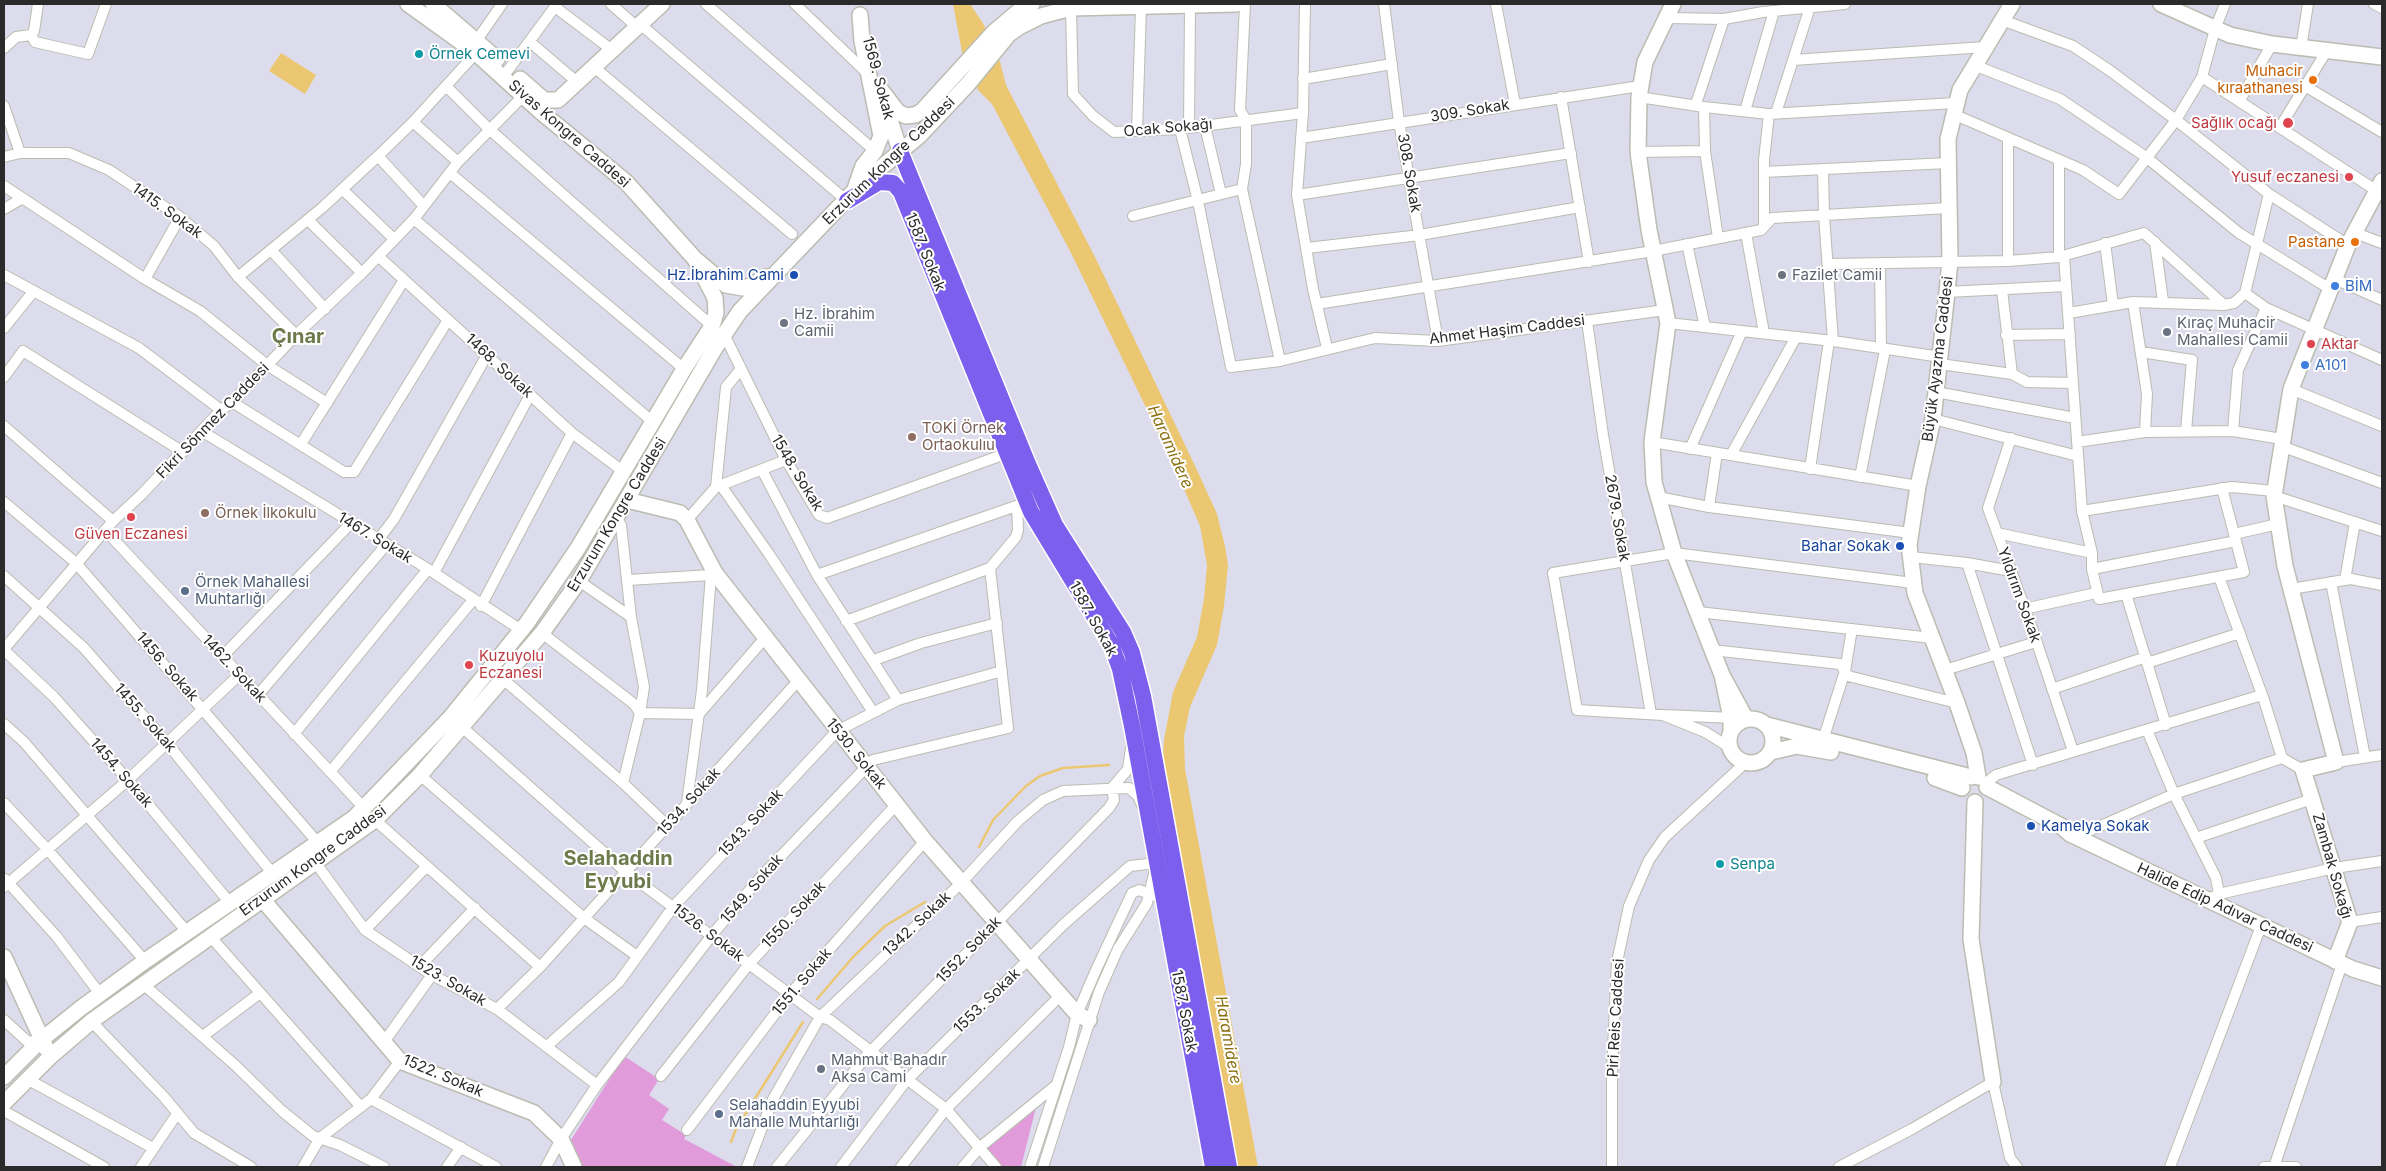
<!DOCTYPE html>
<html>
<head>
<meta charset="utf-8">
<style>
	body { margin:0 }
	#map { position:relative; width:2386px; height:1171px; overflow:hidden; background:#dcdcec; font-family:Inter,sans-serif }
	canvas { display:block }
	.frame { position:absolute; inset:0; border:5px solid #2a2a2a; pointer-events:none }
</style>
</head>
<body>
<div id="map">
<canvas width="2386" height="1171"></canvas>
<div class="frame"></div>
</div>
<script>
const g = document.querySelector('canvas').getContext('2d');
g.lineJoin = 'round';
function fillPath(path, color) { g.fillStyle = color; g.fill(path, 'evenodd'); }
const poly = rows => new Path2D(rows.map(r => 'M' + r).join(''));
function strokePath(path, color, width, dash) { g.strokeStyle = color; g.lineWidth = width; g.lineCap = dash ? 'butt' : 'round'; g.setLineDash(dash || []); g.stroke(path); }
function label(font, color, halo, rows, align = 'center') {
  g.font = font + ' Inter,sans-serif'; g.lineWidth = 4; g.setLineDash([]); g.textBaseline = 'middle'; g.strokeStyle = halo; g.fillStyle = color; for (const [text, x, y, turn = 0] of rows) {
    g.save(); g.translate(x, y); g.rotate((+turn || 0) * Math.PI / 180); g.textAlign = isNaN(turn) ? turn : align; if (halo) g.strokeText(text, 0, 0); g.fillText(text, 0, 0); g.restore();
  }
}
const green = poly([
	[624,1056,659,1079,649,1095,669,1109,662,1120,686,1135,684,1139,688,1141,737,1167,581,1167,572,1150,571,1140],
	[1036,1107,1021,1167,1000,1167,986,1149]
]);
const water = poly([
	[953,4,970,4,984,25,999,58,1006,85,1096,259,1197,470,1217,514,1225,546,1228,565,1224,606,1217,645,1190,707,1184,736,1185,769,1258,1167,1238,1167,1163,759,1164,740,1173,692,1197,637,1204,599,1207,565,1200,526,1171,459,1071,253,992,104,978,90,962,52],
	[281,53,316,75,305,94,269,71]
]);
const stream = poly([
	[979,847,993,820,1026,786,1040,776,1063,768,1109,765],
	[817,999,854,956,885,926,925,902],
	[731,1142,736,1129,803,1022]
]);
const street = poly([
	[611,4,637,27],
	[706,4,875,151],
	[795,4,867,73],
	[1305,4,1303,113,1297,195,1313,289,1327,348],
	[1384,4,1399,122,1438,341],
	[1496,4,1515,104],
	[2374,4,2382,8],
	[555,7,612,50],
	[1071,8,1073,94,1093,116,1114,132,1180,129,1303,113],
	[1668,18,1724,19,1763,12,1845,4],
	[2002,20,2073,46,2109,70,2176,120,2269,194,2348,245],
	[640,24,847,201],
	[31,35,35,42,88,54,106,4],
	[477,40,502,4],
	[530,42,577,82],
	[4,48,16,37,31,35,34,31,38,4],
	[2301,48,2308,4],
	[1793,60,1985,47],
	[1974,65,2060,99,2146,157,2239,233,2330,289],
	[594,67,792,234],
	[503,77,557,4],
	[2202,77,2215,29,2225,4],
	[1303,79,1392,64],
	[446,86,489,129,712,326],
	[2305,86,2382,132],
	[1561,97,1589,262],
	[1639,97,1704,107,1769,114,1955,103],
	[2240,100,2272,44],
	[1696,104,1724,19],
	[4,106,20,153],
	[1704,107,1705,151,1718,238],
	[1745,111,1774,11],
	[1776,113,1810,7],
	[1953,114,2083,170,2119,194,2176,120,2202,77,2377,191],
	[413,122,458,162],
	[1205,126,1221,194],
	[2280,127,2326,52],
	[1189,128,1190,7],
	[1180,129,1198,201,1231,367,1280,361,1375,338,1438,341,1665,310],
	[1137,131,1141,8],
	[1301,138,1640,86],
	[2008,138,2008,261],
	[1638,152,1705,151],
	[378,156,423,205],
	[4,157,20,153,69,153,109,170,180,217,214,246,238,277,296,335],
	[2059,160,2059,257],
	[1823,169,1824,215,1833,341],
	[1764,172,1948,163],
	[450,173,684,369],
	[4,186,145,279,200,311,267,365,327,403],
	[342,189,394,239],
	[1242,189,1280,361],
	[2269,194,2245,293,2266,308,2382,360],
	[1297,195,1571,153],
	[4,209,21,199],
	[1133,216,1242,189,1246,164,1246,120,1240,110,1245,4],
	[414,219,653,422],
	[308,220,362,273],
	[1764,226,1764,160,1769,114],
	[1746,233,1764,333],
	[2355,233,2382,243],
	[2155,242,2163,301],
	[2105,243,2113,305],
	[1687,244,1705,327],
	[1307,248,1420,235,1580,207],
	[271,250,325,309],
	[378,256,572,433,624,472],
	[2064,256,2082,511,2092,553,2092,569,2099,599,2244,572,2222,488],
	[1880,263,1881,348],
	[1828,264,2008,261,2059,257,2144,233,2224,305,2133,302,2069,313],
	[4,275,139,348,221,410],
	[238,277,323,207,378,156,413,122,476,53],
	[145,279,180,217],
	[2335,279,2382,300],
	[2002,290,2012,374],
	[1947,292,2066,286],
	[2133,302,2147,394,2145,432],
	[1317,304,1653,251,1761,230,1772,218,1948,208],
	[2224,305,2234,303,2245,293],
	[1587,321,1603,435,1651,714],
	[1668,323,1833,341,1941,357],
	[4,328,33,292],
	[724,334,786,460,819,515,827,518,1008,453],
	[2006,335,2070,334],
	[2141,352,2192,360,2186,431],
	[1940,364,2012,374,2027,382,2073,383],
	[4,377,23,351,183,452],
	[2291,389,2382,426],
	[1936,392,2075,418],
	[232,402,344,472,354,472,448,320],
	[1933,419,2078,456],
	[4,426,113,521],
	[2233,431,2238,370,2266,308],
	[203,432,428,569,521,630],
	[2011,438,1988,508,2033,631,2073,751],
	[1652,442,1918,486],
	[2077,442,2145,432,2233,431,2282,439],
	[301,444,404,280],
	[2281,446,2382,483],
	[1690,449,1742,331],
	[1731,455,1796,337],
	[1810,469,1829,341],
	[762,470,817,575,898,700],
	[1860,477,1885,350],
	[716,487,726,387,741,369],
	[722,487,769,554,873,712],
	[2274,496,2382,531],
	[1658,497,1709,507,1911,533],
	[4,502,76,563,318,843],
	[1709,507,1717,453],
	[2082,511,2232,487,2274,491],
	[617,519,621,525,631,617,644,687,640,713,623,783],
	[687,520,716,487,786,460],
	[105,530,364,808],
	[1997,533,2092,553],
	[2234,534,2278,524],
	[378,540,394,519,487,355],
	[1911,557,1967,563,2011,571],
	[1967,563,2033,765],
	[2092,569,2236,541],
	[434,573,530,395],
	[817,575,1022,504],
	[4,576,84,648,167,743,273,874],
	[2219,577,2264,700,2282,758],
	[628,580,711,575],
	[2345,580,2355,522],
	[579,581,631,617],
	[2331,582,2365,757],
	[2291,589,2351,579,2382,585],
	[2126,594,2166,725],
	[481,606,572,433],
	[2024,609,2096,593],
	[1698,612,1932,638],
	[846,621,990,568],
	[542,633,634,704,640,713,699,714,764,639],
	[4,649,113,521,142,494,221,410,232,402,296,335,362,273,414,219,458,162,528,91],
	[4,650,54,697,128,780,230,903],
	[1712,650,1840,664,1848,676,1957,703],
	[222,657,351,523],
	[874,660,921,643,997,623],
	[2147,663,2240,633],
	[1945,670,2036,642],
	[503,679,623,783,667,825],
	[2052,689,2146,657],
	[258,695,386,545],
	[1663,715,1577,710,1553,573,1674,553,1913,583],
	[4,724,24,742,188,933],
	[462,727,626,872,820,1017,830,1020,946,1109,996,1167],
	[2147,730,2174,794,2216,878,2219,894,2207,900],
	[294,734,428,569],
	[1823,740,1845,671,1852,629],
	[1729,747,1705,732,1663,715,1735,718],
	[2336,762,2382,755],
	[330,772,473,600],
	[420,775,584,918,637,956],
	[1986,783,1996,775,2012,770,2262,695],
	[1112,788,1128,769,1131,748],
	[4,803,47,849,145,961],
	[687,803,702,690,711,575,715,573],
	[375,820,540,967],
	[2075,837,2174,794,2282,758,2303,770],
	[2196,838,2312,799],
	[315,862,365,930,432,975,497,1009,597,1085],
	[5,879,57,937,100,994],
	[4,887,128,780,239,675],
	[2219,894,2334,868,2382,861],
	[2350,922,2382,917],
	[365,930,427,866],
	[210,936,361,1107],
	[420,966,475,908],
	[142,983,236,1066,282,1111,313,1136,340,1145,384,1167],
	[497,1009,540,967,798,681],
	[4,1020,28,1042,41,1040],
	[91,1021,164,1097,194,1133,251,1167],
	[203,1036,260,993],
	[384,1042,432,975],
	[547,1046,619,982,673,907,837,731,898,700,1002,671],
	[661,1076,749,964,896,805],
	[27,1079,153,1148],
	[371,1099,496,1167],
	[4,1111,104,1167],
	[687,1130,790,994,925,841],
	[141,1167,177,1114],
	[303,1167,320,1138,371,1099,400,1061],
	[447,1167,461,1147],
	[546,1167,561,1139,597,1085,712,935,759,879,873,760,1008,728,990,568,1016,537,1018,530,1017,506],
	[747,1167,773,1099,820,1017,960,884,1018,821,1043,800,1063,791,1129,788,1138,796,1142,805],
	[777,1167,869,1053,1109,808,1114,800,1112,788],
	[841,1167,906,1081,1063,925,1130,866,1156,863],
	[901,1167,946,1109,1061,995],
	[963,1167,979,1148,1055,1086],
	[1030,1167,1069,1047,1077,1014,1096,970,1132,893,1139,890,1156,896],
	[1043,1167,1099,992,1118,949,1147,903,1155,870],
	[1612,1167,1612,1070,1617,962,1629,906,1649,860,1665,837,1745,763],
	[1839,1167,1912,1129,1993,1082,2010,1158,2017,1167],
	[2170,1167,2261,926],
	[2264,1167,2296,1167],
	[2274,1167,2342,964]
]);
const secondary = poly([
	[408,4,476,53,541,112,626,182,695,259,726,285,743,288,750,286,766,277],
	[433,4,497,59],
	[1673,4,1645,62,1639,97,1638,152,1649,230,1668,323,1652,442,1654,482,1674,553,1722,675],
	[2161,4,2230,35,2272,44,2382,57],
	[520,79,544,100,558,100],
	[881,90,898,112,906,116,915,115,922,111,994,32,1020,10,1032,4],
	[883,98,900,151],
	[558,100,662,4],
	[855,189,863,166,875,151,881,136,862,41,860,15],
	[627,500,680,513,687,520,715,573,925,841,1077,1014,1089,1020],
	'1729 741a22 22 0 1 1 44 0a22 22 0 1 1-44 0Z',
	[1767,725,1971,777],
	[1731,731,1731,718,1722,675,1746,719],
	[1771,752,1797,746,1831,752],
	[1978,777,1974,753,1957,703,1915,593,1909,545,1918,486,1933,419,1947,292,1950,261,1948,139,1960,90,2012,4],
	[1935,778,1962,788],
	[1987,787,2061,826,2070,834,2353,969,2382,978],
	[1975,802,1971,939,1993,1082],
	[263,900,400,1061,534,1113,561,1139,574,1167],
	[4,957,46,1048],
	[2335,961,2350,922,2303,770,2336,762,2285,566,2274,496,2291,389,2348,245,2382,181],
	[4,1077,41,1040,81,1008,145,961,354,818,450,718,527,623,578,548,684,369,712,326,716,313,715,298,695,259],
	[4,1103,51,1056,93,1020,375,820,420,775,542,633,579,581,715,348,740,311,858,187,919,136,968,84,1009,34,1019,27,1041,16,1071,8,1236,4]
]);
const primary = poly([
	[900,151,1028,464,1055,525,1123,632,1132,653,1143,696,1229,1167],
	[847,201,879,182,893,183,901,192,1031,512,1111,644,1120,669,1132,726,1213,1167]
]);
const markers = [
	[419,54,5,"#0f9aa8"],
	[2313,80,5,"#e8710a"],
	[2288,123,6,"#e0444e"],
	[2349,177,5,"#e0444e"],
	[2355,242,5,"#e8710a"],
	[794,275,5,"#1a4fb4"],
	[1782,275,5,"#6b7280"],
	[2335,286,5,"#3f7fe0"],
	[784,323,5,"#6b7280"],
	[2167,332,5,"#6b7280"],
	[2311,344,5,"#e0444e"],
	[2305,365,5,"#3f7fe0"],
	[912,437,5,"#8d6e63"],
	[205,513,5,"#8d6e63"],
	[131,517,5,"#e0444e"],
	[1900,546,5,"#1a4fb4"],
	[185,591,5,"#5c6f8a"],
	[469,665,5,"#e0444e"],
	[2031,826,5,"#1a4fb4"],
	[1720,864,5,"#0f9aa8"],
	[821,1069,5,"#6b7280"],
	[719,1114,5,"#5c6f8a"]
];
const cultureNames = [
	["Örnek Cemevi",429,54],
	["Senpa",1730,864]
];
const foodNames = [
	["Muhacir",2303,71],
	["kıraathanesi",2303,88],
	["Pastane",2345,242]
];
const streetNames = [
	["1569. Sokak",878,78,75],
	["309. Sokak",1470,111,-9],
	["Ocak Sokağı",1168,128,-5],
	["Sivas Kongre Caddesi",569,134,41],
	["Erzurum Kongre Caddesi",889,161,-44],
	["308. Sokak",1409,173,80],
	["1415. Sokak",167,211,36],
	["1587. Sokak",925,252,68],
	["Ahmet Haşim Caddesi",1507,330,-7],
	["Büyük Ayazma Caddesi",1938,359,-83],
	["1468. Sokak",499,366,43],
	["Fikri Sönmez Caddesi",213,421,-46],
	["1548. Sokak",797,473,59],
	["Erzurum Kongre Caddesi",617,515,-59],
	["2679. Sokak",1617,518,80],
	["1467. Sokak",375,538,31],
	["Yıldırım Sokak",2019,595,70],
	["1587. Sokak",1093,619,61],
	["1456. Sokak",167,667,49],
	["1462. Sokak",234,669,47],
	["1455. Sokak",145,718,49],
	["1530. Sokak",856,754,51],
	["1454. Sokak",121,773,49],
	["1534. Sokak",689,802,-48],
	["1543. Sokak",751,823,-47],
	["Erzurum Kongre Caddesi",313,861,-36],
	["Zambak Sokağı",2332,866,74],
	["1549. Sokak",752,889,-49],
	["Halide Edip Adıvar Caddesi",2225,908,25],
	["1550. Sokak",794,915,-47],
	["1342. Sokak",917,924,-43],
	["1526. Sokak",708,933,37],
	["1552. Sokak",969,950,-46],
	["1523. Sokak",448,981,30],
	["1551. Sokak",802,982,-50],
	["1553. Sokak",987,1001,-44],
	["1587. Sokak",1184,1011,79],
	["Piri Reis Caddesi",1616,1018,-87],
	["1522. Sokak",443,1076,23]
];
const healthNames = [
	["Sağlık ocağı",2277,123],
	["Yusuf eczanesi",2339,177],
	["Aktar",2321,344,"left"],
	["Güven Eczanesi",131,534,"center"],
	["Kuzuyolu",479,656,"left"],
	["Eczanesi",479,673,"left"]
];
const transitNames = [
	["Hz.İbrahim Cami",784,275],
	["Bahar Sokak",1890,546],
	["Kamelya Sokak",2041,826,"left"]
];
const worshipNames = [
	["Fazilet Camii",1792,275],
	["Hz. İbrahim",794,314],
	["Camii",794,331],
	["Kıraç Muhacir",2177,323],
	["Mahallesi Camii",2177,340],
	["Mahmut Bahadır",831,1060],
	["Aksa Cami",831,1077]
];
const shopNames = [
	["BİM",2345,286],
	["A101",2315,365]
];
const educationNames = [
	["TOKİ Örnek",922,428],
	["Ortaokulıu",922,445],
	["Örnek İlkokulu",215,513]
];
const serviceNames = [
	["Örnek Mahallesi",195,582],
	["Muhtarlığı",195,599],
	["Selahaddin Eyyubi",729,1105],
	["Mahalle Muhtarlığı",729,1122]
];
const waterNames = [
	["Haramidere",1170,447,66],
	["Haramidere",1228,1040,80]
];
const districtNames = [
	["Çınar",298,337],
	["Selahaddin",618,859],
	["Eyyubi",618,882]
];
fillPath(green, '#e19ada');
fillPath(water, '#ecc771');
strokePath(stream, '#ecc771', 2.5);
strokePath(street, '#babdb0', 12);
strokePath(secondary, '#babdb0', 18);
strokePath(primary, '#fff', 19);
strokePath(street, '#fff', 10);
strokePath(secondary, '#fff', 15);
strokePath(primary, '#7c60ed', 16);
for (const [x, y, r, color] of markers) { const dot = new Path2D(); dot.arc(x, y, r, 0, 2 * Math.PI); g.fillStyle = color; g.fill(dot); strokePath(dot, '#fff', 2); }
label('15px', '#0d838f', '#fff', cultureNames, 'left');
label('15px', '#c56008', '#fff', foodNames, 'right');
label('15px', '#2a2a2a', '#fff', streetNames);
label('15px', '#be3a42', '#fff', healthNames, 'right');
label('15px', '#164399', '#fff', transitNames, 'right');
label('15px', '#5b616d', '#fff', worshipNames, 'left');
label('15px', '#366cbe', '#fff', shopNames, 'left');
label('15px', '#785e54', '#fff', educationNames, 'left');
label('15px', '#4e5e75', '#fff', serviceNames, 'left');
label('italic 16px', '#8a7010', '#fff', waterNames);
label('bold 20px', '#6e7a4b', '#fff', districtNames);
</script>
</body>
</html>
